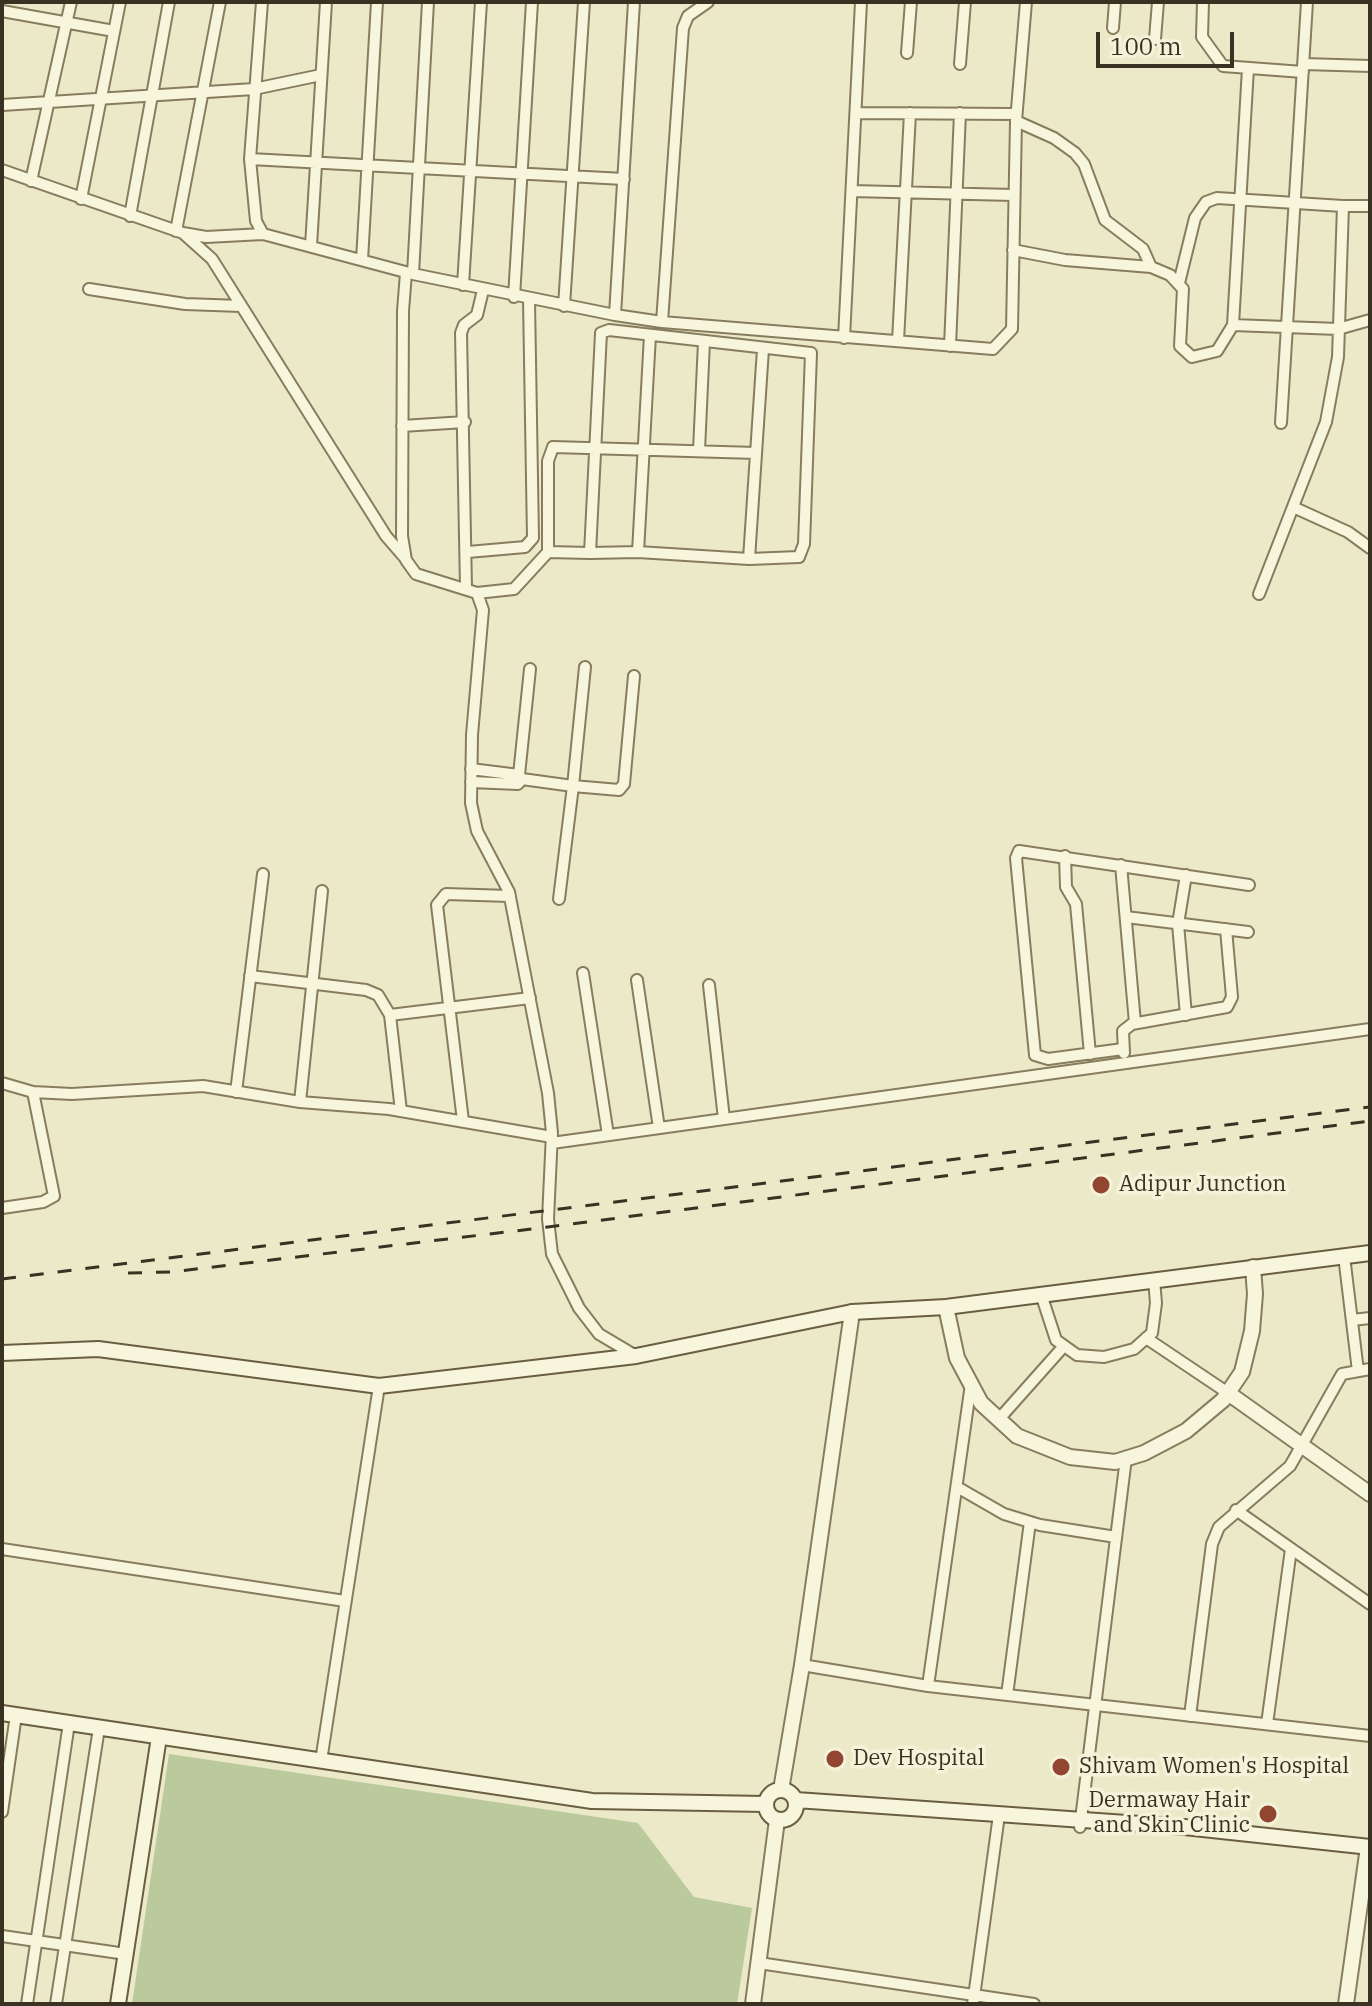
<!DOCTYPE html>
<html>
<head>
<meta charset="utf-8">
<style>
	body { margin:0 }
	#map { position:relative; width:1372px; height:2006px; overflow:hidden; background:#ece9c9; font-family:"IBM Plex Serif",serif }
	canvas { display:block }
	.frame { position:absolute; inset:0; border:4px solid #393121; pointer-events:none }
	.scale { position:absolute; left:1096px; top:32px; width:138px; height:36px; box-sizing:border-box; border:4px solid #393121; border-top:0; padding-left:10px; font-size:24px; line-height:28px; white-space:nowrap; color:#393121; -webkit-text-stroke:6px #f4f2d8; paint-order:stroke }
</style>
</head>
<body>
<div id="map">
<canvas width="1372" height="2006"></canvas>
<div class="frame"></div>
<div class="scale">100 m</div>
</div>
<script>
const g = document.querySelector('canvas').getContext('2d');
g.lineJoin = 'round';
function fillPath(path, color) { g.fillStyle = color; g.fill(path, 'evenodd'); }
const poly = rows => new Path2D(rows.map(r => 'M' + r).join(''));
function strokePath(path, color, width, dash) { g.strokeStyle = color; g.lineWidth = width; g.lineCap = dash ? 'butt' : 'round'; g.setLineDash(dash || []); g.stroke(path); }
function label(font, color, halo, rows, align = 'center') {
  g.font = font + ' "IBM Plex Serif",serif'; g.lineWidth = 7; g.setLineDash([]); g.textBaseline = 'middle'; g.strokeStyle = halo; g.fillStyle = color; for (const [text, x, y, turn = 0] of rows) {
    g.save(); g.translate(x, y); g.rotate((+turn || 0) * Math.PI / 180); g.textAlign = isNaN(turn) ? turn : align; if (halo) g.strokeText(text, 0, 0); g.fillText(text, 0, 0); g.restore();
  }
}
const green = poly([
	[169,1754,638,1823,694,1897,752,1908,737,2004,132,2004]
]);
const minor = poly([
	[262,2,250,159,256,221,263,234,413,274,615,315,662,322,993,349,1012,329,1016,121,1026,2],
	[1203,2,1202,37,1223,66,1303,72],
	[2,11,114,31],
	[1113,28,1115,2],
	[1155,39,1158,2],
	[907,53,911,2],
	[960,64,965,2],
	[1304,64,1370,66],
	[1248,68,1233,325,1338,329,1370,320],
	[2,105,254,89,321,75],
	[856,113,1016,114],
	[1016,121,1054,138,1075,153,1084,164,1105,220,1143,249,1151,267],
	[250,159,624,179],
	[2,170,183,233,206,237,263,234],
	[31,181,71,2],
	[852,191,1013,195],
	[81,199,120,2],
	[1343,206,1370,206],
	[130,216,169,2],
	[176,231,220,2],
	[183,233,212,259,386,536,405,558],
	[311,246,326,2],
	[1013,250,1065,260,1151,267,1170,275,1183,289,1180,346,1192,357,1217,351,1233,325],
	[362,260,377,2],
	[406,273,403,311,402,536,406,560,416,574,477,593,483,610,472,735,471,803,477,831,509,892,548,1093,552,1133,548,1219,552,1254,579,1308,599,1334,636,1356],
	[413,274,428,2],
	[1179,283,1195,218,1206,202,1217,198,1343,206,1338,357,1326,422,1259,594],
	[463,285,481,2],
	[89,289,185,304,241,306],
	[514,297,532,2],
	[564,306,584,2],
	[615,315,634,2],
	[662,322,683,28,688,16,708,2],
	[844,338,861,2],
	[898,341,910,113],
	[950,346,960,113],
	[1281,423,1307,2],
	[402,426,465,422],
	[699,450,704,342],
	[1293,507,1348,532,1370,548],
	[468,552,525,547,533,538,529,300],
	[548,552,548,461,553,447,756,453],
	[638,552,650,335],
	[749,559,763,349],
	[466,587,461,333,464,325,477,315,483,290],
	[477,593,514,589,548,552,590,553,638,552,749,559,799,557,804,544,811,353,609,330,601,333,590,553],
	[519,775,530,669],
	[522,779,573,786,585,667],
	[471,782,518,784,522,779,519,775,471,769],
	[1065,856,1066,887,1076,904,1090,1054],
	[1121,865,1135,1023],
	[559,899,573,786,619,790,624,784,634,676],
	[1126,917,1248,932],
	[583,973,608,1135],
	[250,976,366,990,378,995,390,1015,530,998],
	[637,980,659,1128],
	[709,985,724,1119],
	[390,1015,401,1111],
	[1186,1015,1178,924,1186,875],
	[1123,1049,1048,1059,1035,1055,1016,858,1019,851,1249,885],
	[1124,1053,1123,1031,1132,1024,1227,1007,1232,997,1226,929],
	[2,1083,33,1092,72,1094,203,1086,300,1102,389,1109,552,1137],
	[236,1092,263,874],
	[300,1102,322,891],
	[463,1121,437,905,446,894,510,896],
	[552,1143,1370,1029],
	[2,1208,43,1202,54,1196,33,1092],
	[1344,1256,1358,1371],
	[1041,1294,1056,1340,1077,1355,1104,1357,1134,1349,1152,1333,1156,1303,1154,1280],
	[1352,1320,1370,1318],
	[1146,1338,1228,1393],
	[999,1419,1064,1346],
	[957,1487,1004,1514,1040,1525,1116,1537],
	[1236,1510,1370,1604],
	[2,1549,345,1601],
	[802,1665,928,1686,1370,1736],
	[928,1686,971,1384],
	[1007,1695,1030,1522],
	[1190,1716,1212,1544,1219,1527,1290,1466,1342,1374,1370,1369],
	[1267,1724,1291,1549],
	[321,1761,379,1386],
	[2,1812,16,1715],
	[1080,1827,1126,1458],
	[2,1936,126,1954],
	[759,1963,1034,2004],
	[27,2004,69,1723],
	[56,2004,99,1728],
	[973,2004,999,1815]
]);
const tertiary = poly([
	[946,1307,957,1358,981,1403,1017,1436,1070,1457,1115,1462,1144,1453,1186,1431,1223,1400,1242,1372,1252,1331,1255,1294,1253,1267],
	[1228,1393,1370,1494],
	[781,1790,802,1665,852,1312],
	[753,2004,777,1820],
	[1346,2004,1368,1847]
]);
const secondary = poly([
	[2,1353,98,1349,379,1386,636,1356,852,1312,946,1307,1370,1253],
	[2,1713,592,1801,765,1804],
	'766 1805a15 15 0 1 1 30 0a15 15 0 1 1-30 0Z',
	[796,1800,1184,1827,1370,1847],
	[118,2004,159,1737]
]);
const rail = poly([
	[128,1273,171,1272,548,1227,1370,1121],
	[2,1279,1370,1107]
]);
const markers = [
	[1101,1185,10,"#924632"],
	[835,1759,10,"#924632"],
	[1061,1767,10,"#924632"],
	[1268,1814,10,"#924632"]
];
const poiNames = [
	["Adipur Junction",1119,1185],
	["Dev Hospital",853,1759],
	["Shivam Women's Hospital",1079,1767],
	["Dermaway Hair",1250,1801,"right"],
	["and Skin Clinic",1250,1826,"right"]
];
fillPath(green, '#bbca9d');
strokePath(minor, '#877d5e', 14);
strokePath(tertiary, '#877d5e', 18);
strokePath(secondary, '#695e41', 18);
strokePath(minor, '#f7f5dc', 10);
strokePath(tertiary, '#f7f5dc', 14);
strokePath(secondary, '#f7f5dc', 14);
strokePath(rail, '#393121', 3, [14, 14]);
for (const [x, y, r, color] of markers) { const dot = new Path2D(); dot.arc(x, y, r, 0, 2 * Math.PI); g.fillStyle = color; g.fill(dot); strokePath(dot, '#f4f2d8', 3); }
label('22px', '#393121', '#f4f2d8', poiNames, 'left');
</script>
</body>
</html>
